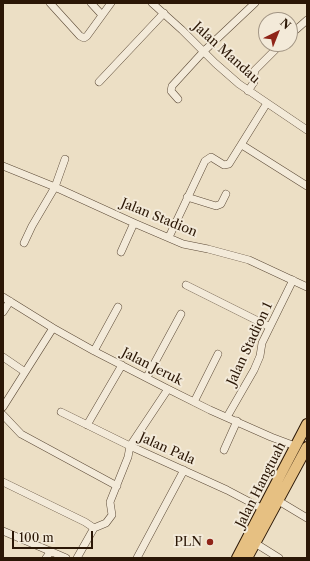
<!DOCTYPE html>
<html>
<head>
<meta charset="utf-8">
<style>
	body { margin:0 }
	#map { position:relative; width:310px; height:561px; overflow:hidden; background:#ecdfc5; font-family:"Libre Caslon Text",serif }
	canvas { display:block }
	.frame { position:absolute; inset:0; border:4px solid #2b1706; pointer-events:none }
	.north { position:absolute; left:258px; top:12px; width:40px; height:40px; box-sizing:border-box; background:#f3ead9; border:1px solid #a39685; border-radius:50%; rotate:43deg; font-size:11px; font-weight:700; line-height:16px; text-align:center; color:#2b1706 }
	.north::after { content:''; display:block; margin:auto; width:14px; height:18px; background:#8f2418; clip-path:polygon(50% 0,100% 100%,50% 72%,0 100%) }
	.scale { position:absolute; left:12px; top:531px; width:81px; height:18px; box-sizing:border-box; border:2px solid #2b1706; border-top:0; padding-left:5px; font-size:12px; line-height:14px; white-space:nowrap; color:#2b1706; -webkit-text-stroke:3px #f3ead9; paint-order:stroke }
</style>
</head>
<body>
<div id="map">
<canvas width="310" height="561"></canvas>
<div class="frame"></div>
<div class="north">N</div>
<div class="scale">100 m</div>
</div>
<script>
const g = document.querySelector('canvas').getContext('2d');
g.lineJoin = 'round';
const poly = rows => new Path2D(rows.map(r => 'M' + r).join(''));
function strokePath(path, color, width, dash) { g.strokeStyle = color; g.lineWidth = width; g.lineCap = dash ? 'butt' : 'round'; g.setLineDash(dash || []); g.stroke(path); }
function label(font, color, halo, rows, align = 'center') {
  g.font = font + ' "Libre Caslon Text",serif'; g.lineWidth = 4; g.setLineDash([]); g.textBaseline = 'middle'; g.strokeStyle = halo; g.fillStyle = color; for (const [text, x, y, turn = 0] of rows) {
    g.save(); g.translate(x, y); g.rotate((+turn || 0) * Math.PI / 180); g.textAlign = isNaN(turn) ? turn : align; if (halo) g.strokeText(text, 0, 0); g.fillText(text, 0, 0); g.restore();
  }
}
const minor = poly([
	[50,3,80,36,84,38,87,36,111,3],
	[91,3,102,15],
	[152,3,182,30,215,63,239,84,307,130],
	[290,35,307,20],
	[99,82,164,13],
	[248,91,254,82,254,75,255,70,281,44],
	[178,99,171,91,172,86,204,51,255,3],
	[242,145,307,186],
	[3,166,55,187,134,223,183,244,208,249,249,260,307,287],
	[187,197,216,206,221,204,226,194],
	[169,237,205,161,211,157,224,165,229,164,267,103],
	[24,243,32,226,55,187,65,159],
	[121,252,134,223],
	[186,285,270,327],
	[3,297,53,328,94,351,168,389,210,410,271,437,295,446],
	[3,312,10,301],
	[94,351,118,307],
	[3,357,25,372],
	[147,377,181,314],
	[194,402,218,354],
	[3,407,53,328],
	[61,412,130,446,227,490,263,509],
	[3,415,21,434,117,486],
	[227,417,254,370,260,356,262,343,293,280],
	[87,425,122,365],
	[224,450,237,421],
	[3,482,85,522,94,528],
	[277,500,307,518],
	[3,531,66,558],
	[255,543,279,558],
	[46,558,51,551],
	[77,558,94,528,106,523,112,515,110,502,128,457,130,446,168,389],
	[137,558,184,470]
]);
const highway = poly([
	[237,558,307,424],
	[247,558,307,447]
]);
const markers = [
	[210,542,4,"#8f2418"]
];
const streetNames = [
	["Jalan Mandau",226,53,42],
	["Jalan Stadion",159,218,22],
	["Jalan Stadion 1",250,344,-65],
	["Jalan Jeruk",152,367,27],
	["Jalan Pala",167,449,24],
	["Jalan Hangtuah",261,485,-63]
];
const poiNames = [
	["PLN",202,542]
];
strokePath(minor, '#5b4936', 8);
strokePath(highway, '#2b1706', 12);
strokePath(minor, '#f3ead9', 7);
strokePath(highway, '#e6c082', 10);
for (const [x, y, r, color] of markers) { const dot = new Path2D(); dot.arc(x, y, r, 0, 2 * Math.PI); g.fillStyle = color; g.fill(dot); strokePath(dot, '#f3ead9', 1.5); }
label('13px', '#2b1706', '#f3ead9', streetNames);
label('13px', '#2b1706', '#f3ead9', poiNames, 'right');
</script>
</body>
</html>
